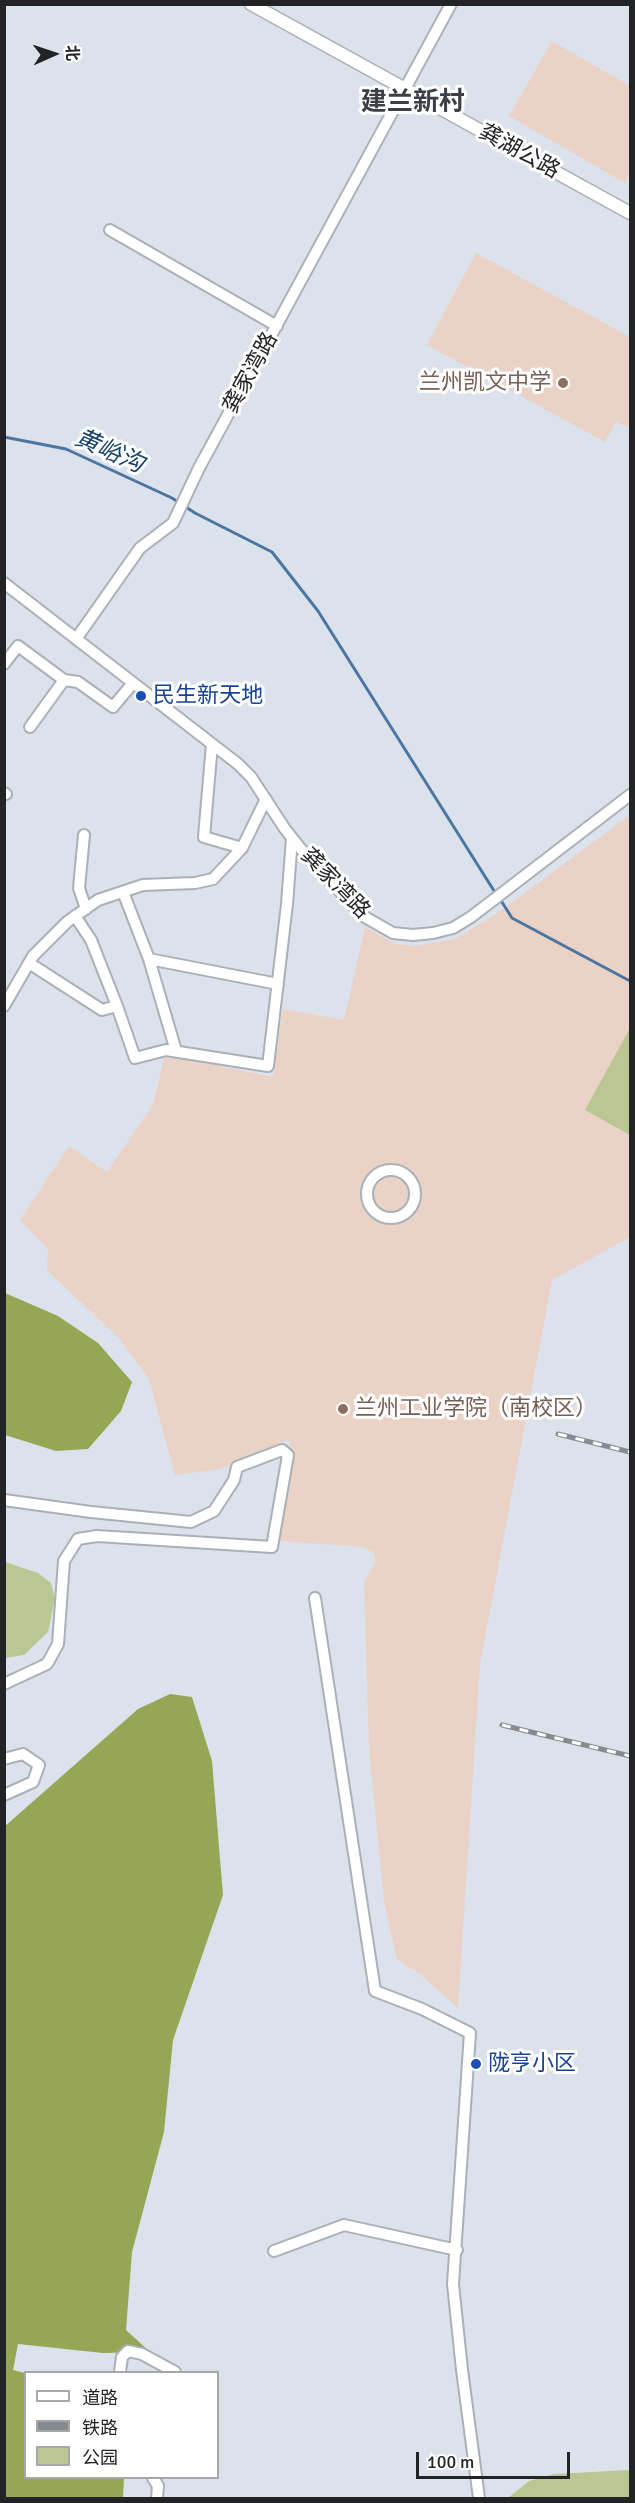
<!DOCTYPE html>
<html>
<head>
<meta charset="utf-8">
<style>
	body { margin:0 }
	#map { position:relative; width:635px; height:2503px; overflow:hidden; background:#dce2eb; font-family:Signika,"Noto Sans SC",sans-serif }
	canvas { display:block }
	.frame { position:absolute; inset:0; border:6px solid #212326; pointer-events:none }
	.legend { position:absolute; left:24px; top:2371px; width:195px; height:108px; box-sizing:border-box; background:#fff; border:2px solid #a6a7a8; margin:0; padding:8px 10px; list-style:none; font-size:18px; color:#212326 }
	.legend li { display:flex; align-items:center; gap:12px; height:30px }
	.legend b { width:30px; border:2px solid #a6a7a8 }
	.north { position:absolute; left:24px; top:24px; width:60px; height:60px; -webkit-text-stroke:4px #fff; paint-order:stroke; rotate:87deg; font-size:16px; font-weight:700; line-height:24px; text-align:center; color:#212326 }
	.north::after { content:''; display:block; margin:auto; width:21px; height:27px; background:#212326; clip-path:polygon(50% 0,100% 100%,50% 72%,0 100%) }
	.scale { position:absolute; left:416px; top:2452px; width:154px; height:27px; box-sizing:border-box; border:3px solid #212326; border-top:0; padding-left:8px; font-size:18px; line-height:21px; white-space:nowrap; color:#212326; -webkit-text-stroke:4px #fff; paint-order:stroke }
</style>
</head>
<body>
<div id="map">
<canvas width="635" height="2503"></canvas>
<div class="frame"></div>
<ul class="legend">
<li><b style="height:8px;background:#fff"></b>道路</li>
<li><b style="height:8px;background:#868a91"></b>铁路</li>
<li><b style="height:16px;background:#bac793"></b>公园</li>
</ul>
<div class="north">北</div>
<div class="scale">100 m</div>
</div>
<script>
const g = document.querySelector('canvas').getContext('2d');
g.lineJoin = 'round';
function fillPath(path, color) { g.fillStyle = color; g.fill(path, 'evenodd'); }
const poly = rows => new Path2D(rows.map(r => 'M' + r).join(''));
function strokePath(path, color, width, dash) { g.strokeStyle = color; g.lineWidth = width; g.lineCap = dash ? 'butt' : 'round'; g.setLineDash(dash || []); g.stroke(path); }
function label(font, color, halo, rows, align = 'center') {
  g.font = font + ' Signika,"Noto Sans SC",sans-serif'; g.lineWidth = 6; g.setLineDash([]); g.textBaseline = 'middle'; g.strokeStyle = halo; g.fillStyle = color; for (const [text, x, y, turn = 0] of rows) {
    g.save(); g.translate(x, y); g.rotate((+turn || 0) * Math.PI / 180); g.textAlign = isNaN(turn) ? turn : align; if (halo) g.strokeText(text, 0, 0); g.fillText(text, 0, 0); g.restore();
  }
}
const education = poly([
	[552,41,630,86,630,173,625,183,509,116],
	[476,253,630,337,630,420,627,427,616,422,605,442,427,345],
	[630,815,630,1237,552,1280,480,1664,458,2008,421,1975,397,1959,384,1902,369,1746,364,1583,376,1560,373,1552,363,1547,281,1541,281,1521,289,1494,293,1451,288,1440,220,1469,175,1475,149,1379,120,1339,47,1270,48,1249,20,1220,69,1146,107,1172,153,1105,165,1055,273,1077,283,1009,344,1020,365,927,395,944,415,946,455,939,499,912]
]);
const green = poly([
	[630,1028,630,1135,585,1110],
	[5,1562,38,1573,51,1583,55,1598,48,1632,24,1655,5,1658],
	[630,2470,630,2498,508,2498,529,2481,554,2474]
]);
const forest = poly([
	[5,1293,58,1316,98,1343,132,1382,121,1411,88,1449,56,1451,5,1435],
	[170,1694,192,1697,212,1761,223,1895,173,2040,164,2132,132,2252,126,2330,150,2352,103,2353,18,2344,13,2370,25,2373,26,2478,124,2478,123,2498,5,2498,4,1827,138,1709]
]);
const stream = poly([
	[4,437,66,449,172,498,195,513,272,552,318,611,496,894],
	[500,899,512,918,630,981]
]);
const minor = poly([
	[110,230,277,326],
	[4,583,238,764,251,777,285,829,305,854,363,916,393,933,413,935,433,933,453,928,471,917,630,795],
	[76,639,140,548,173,523,199,468,451,4],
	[4,664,18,646,64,680],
	[30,727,64,680,78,682,113,707,133,683],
	[212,744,204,837,242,848],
	[4,793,6,794],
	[84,835,79,888,86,909],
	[123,892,149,959,176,1051],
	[149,959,278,984],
	[29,963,102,1010,117,1006,91,940,75,916],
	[4,1006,33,956,67,922,98,900,143,885,195,883,213,879,242,848,266,799],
	[117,1006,135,1058,166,1050,268,1066,287,904,292,838],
	'367 1194a24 24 0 1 1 48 0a24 24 0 1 1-48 0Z',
	[4,1500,91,1512,191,1522,214,1511,234,1480,237,1467,282,1450,288,1455,272,1547,97,1536,78,1539,64,1561,58,1644,47,1664,4,1684],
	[315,1598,375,1991,422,2009,470,2033,453,2284,462,2370,479,2498],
	[4,1759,23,1754,39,1765,33,1782,4,1795],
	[274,2251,344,2225,457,2250],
	[120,2372,122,2357,128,2351,142,2354,175,2372],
	[153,2478,158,2486,157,2498]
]);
const major = poly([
	[251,4,630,213]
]);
const rail = poly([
	[558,1434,630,1452],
	[502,1725,630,1756]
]);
const markers = [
	[563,383,6,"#8d6e63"],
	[141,696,6,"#1a4fb4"],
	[343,1409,6,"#8d6e63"],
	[476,2064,6,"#1a4fb4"]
];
const streetNames = [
	["龚湖公路",519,152,29],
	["龚家湾路",251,373,-61],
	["龚家湾路",335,884,46]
];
const educationNames = [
	["兰州凯文中学",551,383],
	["兰州工业学院（南校区）",355,1409,"left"]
];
const transitNames = [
	["民生新天地",153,696],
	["陇亨小区",488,2064]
];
const waterNames = [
	["黄峪沟",109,452,24]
];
const quarterNames = [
	["建兰新村",413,103]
];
fillPath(education, '#ead2c7');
fillPath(green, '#bac793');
fillPath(forest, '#95a754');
strokePath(stream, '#4a76a0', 3);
strokePath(minor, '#aab0b8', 14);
strokePath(major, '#aab0b8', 15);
strokePath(minor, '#fff', 10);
strokePath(major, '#fff', 12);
strokePath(rail, '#868a91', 5);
strokePath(rail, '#fff', 3, [9]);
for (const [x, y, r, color] of markers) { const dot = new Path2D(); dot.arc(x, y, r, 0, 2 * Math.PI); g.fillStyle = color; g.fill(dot); strokePath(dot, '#fff', 2); }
label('22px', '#212326', '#fff', streetNames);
label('22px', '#785e54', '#fff', educationNames, 'right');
label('22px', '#164399', '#fff', transitNames, 'left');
label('italic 24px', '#16436b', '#fff', waterNames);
label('bold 26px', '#3b4047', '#fff', quarterNames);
</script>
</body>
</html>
